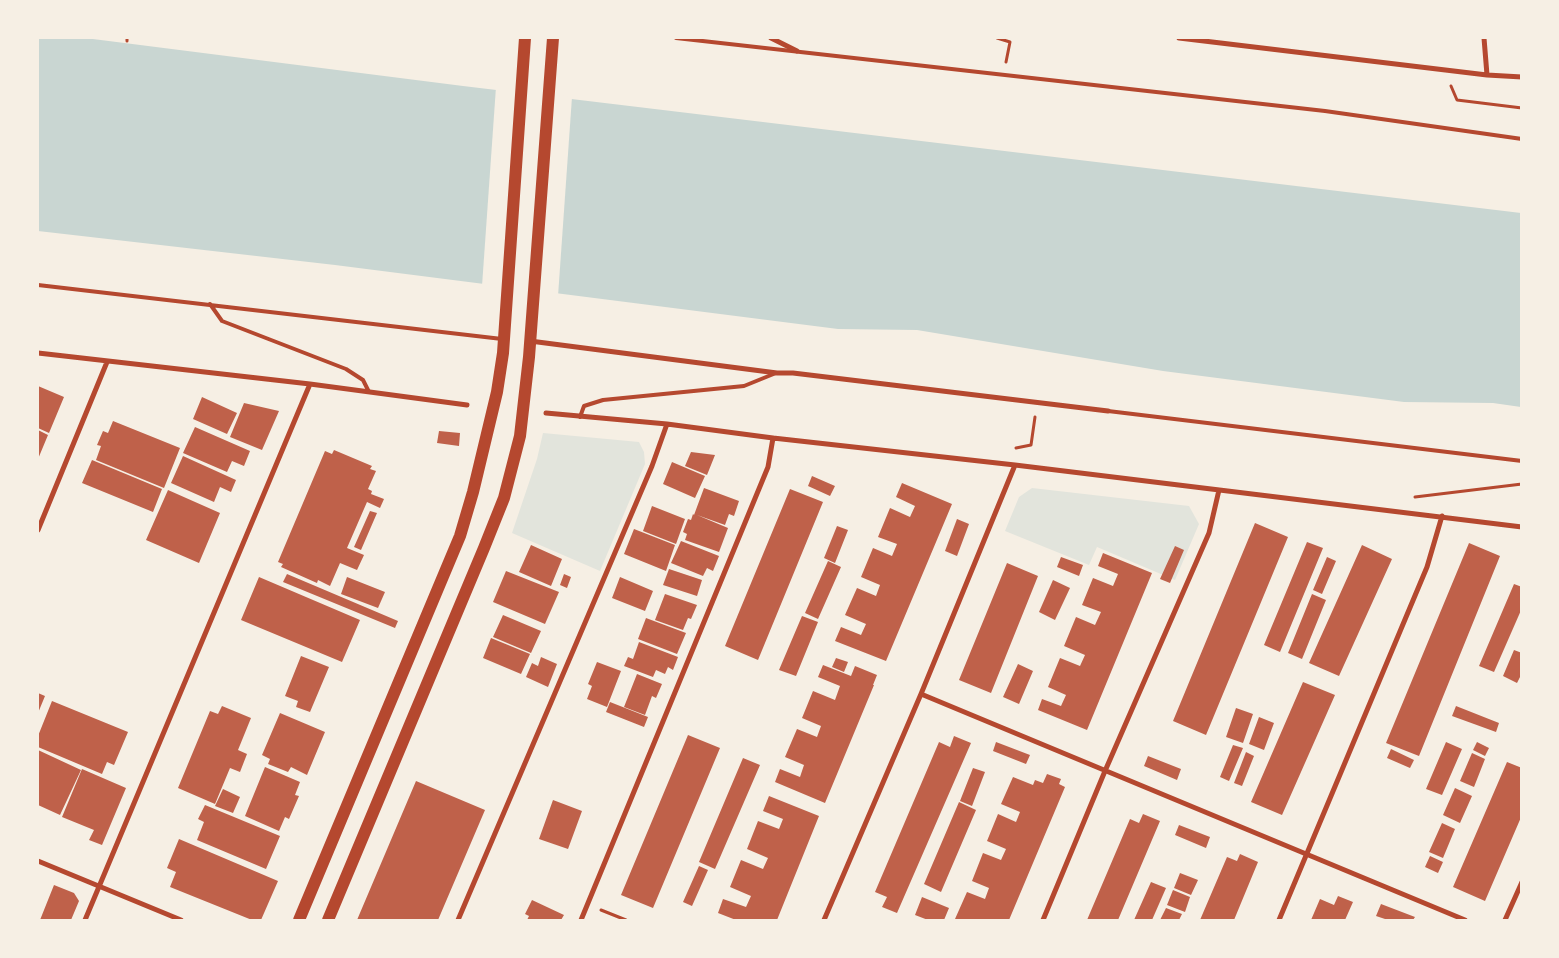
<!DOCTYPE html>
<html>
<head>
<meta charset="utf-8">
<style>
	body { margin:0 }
	#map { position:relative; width:1559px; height:958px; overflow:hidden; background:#f6efe4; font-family:"Alegreya Sans",sans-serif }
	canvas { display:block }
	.frame { position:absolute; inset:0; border:39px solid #f6efe4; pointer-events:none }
</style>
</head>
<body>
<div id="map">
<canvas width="1559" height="958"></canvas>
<div class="frame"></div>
</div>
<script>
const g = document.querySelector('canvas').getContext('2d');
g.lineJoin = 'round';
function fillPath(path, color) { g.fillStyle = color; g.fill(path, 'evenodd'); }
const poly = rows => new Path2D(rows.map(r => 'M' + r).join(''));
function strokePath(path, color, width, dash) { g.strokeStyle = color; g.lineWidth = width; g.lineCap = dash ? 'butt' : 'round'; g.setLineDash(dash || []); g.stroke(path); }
const green = poly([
	[543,433,639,442,644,452,645,464,600,571,512,533,537,459],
	[1032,488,1189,506,1199,524,1175,580,1097,547,1089,565,1005,531,1019,497]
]);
const water = poly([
	[38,38,85,38,463,86,1521,213,1521,407,1493,403,1404,402,1163,371,917,330,838,329,335,265,38,231]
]);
const pier = poly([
	[496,87,572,97,558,296,482,286]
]);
const building = poly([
	[38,386,64,397,49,433,38,428],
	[202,397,237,413,227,434,193,419],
	[244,403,279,411,262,450,230,437],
	[113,421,180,448,164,488,96,460,101,446,97,445,103,431,108,433],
	[195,427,250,451,244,466,232,461,227,472,183,453],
	[38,430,48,435,38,459],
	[439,431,460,433,459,446,437,443],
	[334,450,372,466,370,469,376,471,368,489,372,491,371,494,384,499,380,508,367,502,347,548,364,555,357,570,340,563,330,586,318,580,317,583,281,567,283,564,278,562,325,451,332,454],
	[691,452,715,455,707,475,685,466],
	[183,456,236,480,231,492,220,487,214,502,171,483],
	[92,460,162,489,153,512,82,483],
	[672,462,705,476,695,498,663,484],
	[812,476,835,486,830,496,808,486],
	[902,483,952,504,886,661,835,641,841,627,861,635,866,624,845,615,857,588,876,596,880,585,861,577,873,548,892,556,897,544,878,537,890,508,910,517,915,506,896,497],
	[704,488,739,501,734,516,729,514,725,525,697,515,728,528,719,552,685,540,687,534,683,532,688,519,691,520,693,514,694,515],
	[790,489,823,502,758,660,725,646],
	[168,490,220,513,199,563,146,540],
	[652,506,685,519,676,544,643,531],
	[370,511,377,513,361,550,354,547],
	[957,519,969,524,957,556,945,551],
	[1255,523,1288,537,1206,735,1173,721],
	[837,526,848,530,835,563,824,558],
	[634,529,675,545,666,571,624,554],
	[681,541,719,556,713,571,707,568,703,576,671,563],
	[1307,542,1323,548,1280,652,1264,645],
	[1469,543,1500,556,1419,756,1386,743],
	[531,545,562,559,551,586,519,572],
	[1362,545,1392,559,1339,676,1309,663],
	[1175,546,1184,550,1170,583,1160,579],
	[1103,553,1152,573,1087,730,1038,710,1042,699,1061,706,1066,695,1048,687,1060,658,1080,666,1085,655,1064,646,1076,617,1095,625,1101,612,1082,605,1093,578,1113,586,1118,574,1098,566],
	[1061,557,1083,565,1079,576,1057,567],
	[1327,557,1336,561,1322,594,1313,590],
	[828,561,841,567,818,619,805,613],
	[1007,563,1038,576,991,693,959,680],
	[669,569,702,580,697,596,663,585],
	[506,571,559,592,545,624,493,602],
	[287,574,398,621,395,628,283,582],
	[564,574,571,577,567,588,560,585],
	[259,577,360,620,342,662,241,620],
	[347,577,385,592,378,608,341,594],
	[620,577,653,591,645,611,612,598],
	[1053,580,1070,588,1055,620,1039,612],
	[1514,584,1522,587,1522,608,1494,672,1479,666],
	[665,594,697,605,691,619,688,618,683,630,655,620],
	[1312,594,1326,600,1302,659,1288,653],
	[503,615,541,631,531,653,493,637],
	[802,616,818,622,796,676,779,670],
	[646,618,686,633,677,654,638,639],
	[491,638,530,654,521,674,483,658],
	[639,642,678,657,673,670,668,667,665,674,656,670,653,677,624,666,628,657,633,659],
	[1514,650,1522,653,1522,673,1517,683,1503,676],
	[301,656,329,667,310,712,296,707,298,701,285,696],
	[541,657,557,664,548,687,526,677,532,663,538,666],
	[836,658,848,662,844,672,832,667],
	[597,662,621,671,607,707,587,699,592,686,588,684],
	[1018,664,1033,671,1019,704,1003,697],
	[823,665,851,676,855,666,877,675,873,685,874,685,825,803,775,782,780,769,800,777,804,765,785,757,797,729,817,737,821,726,802,718,813,691,835,700,840,686,818,677],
	[637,674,662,684,656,698,652,696,645,715,624,707],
	[1303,682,1335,695,1282,815,1251,802],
	[38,693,45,696,38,713],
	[52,701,128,732,114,765,107,762,102,774,38,747,38,736],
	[610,702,648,717,644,727,606,712],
	[222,706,251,718,238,750,247,754,240,772,230,768,215,804,178,788,210,711,218,714],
	[1456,706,1499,723,1496,732,1452,716],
	[1236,708,1253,714,1243,743,1226,737],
	[280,713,325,732,307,775,291,767,288,772,268,764,270,759,262,755],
	[1259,717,1274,723,1264,750,1249,744],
	[688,735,720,748,653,908,621,895],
	[954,736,971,743,897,913,882,907,887,897,875,892,939,742,950,747],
	[996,742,1030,755,1026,764,993,751],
	[1446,742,1462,749,1442,795,1426,789],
	[1477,742,1489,748,1485,756,1473,750],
	[1233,745,1243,748,1229,781,1220,777],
	[1391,749,1414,760,1410,768,1387,758],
	[38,750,81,770,60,815,38,805],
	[1246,752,1254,756,1242,786,1234,783],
	[1472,753,1485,759,1474,787,1460,781],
	[1148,756,1181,769,1177,780,1144,766],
	[743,758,760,765,715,869,699,862],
	[1507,762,1522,768,1522,815,1485,901,1453,887],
	[265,767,300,782,295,795,299,796,289,819,285,817,279,831,245,816],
	[973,768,985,772,972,806,960,801],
	[82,769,126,788,102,845,89,840,94,830,62,817],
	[1047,774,1061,779,1059,784,1065,787,1009,920,955,919,967,892,985,899,989,888,972,881,983,853,1001,860,1006,849,987,841,998,814,1016,822,1020,812,1001,804,1013,777,1033,785,1035,780,1043,783],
	[416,781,485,810,438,920,357,920],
	[1455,788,1472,796,1460,823,1443,815],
	[223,789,240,797,233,813,215,806],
	[769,796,819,816,777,920,736,920,718,913,723,899,746,907,751,896,730,887,741,860,763,869,768,858,747,849,758,821,779,829,783,819,763,811],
	[553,800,582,811,568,849,539,839],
	[959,802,976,810,941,892,924,884],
	[205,805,280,836,266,869,197,840,204,822,198,819],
	[1143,814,1160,821,1118,920,1087,920,1130,819,1139,823],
	[1442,823,1455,829,1443,858,1429,852],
	[1179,825,1210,837,1206,848,1175,835],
	[179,839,278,881,261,920,252,920,170,887,176,872,167,868],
	[1240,854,1258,862,1234,920,1200,920,1227,857,1237,861],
	[1430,856,1443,862,1438,873,1425,867],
	[699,866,708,870,692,906,683,902],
	[1180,873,1198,880,1191,895,1174,888],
	[1151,882,1166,888,1152,920,1134,920],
	[54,885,74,893,79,901,71,920,40,920],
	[1173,890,1190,897,1185,912,1167,905],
	[1338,896,1353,902,1345,920,1311,920,1320,899,1334,905],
	[922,897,949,908,944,920,928,920,915,915],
	[532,900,564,915,561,920,527,920,529,916,525,914],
	[1381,904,1415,917,1413,920,1388,920,1376,916],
	[1166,908,1182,914,1179,920,1160,920]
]);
const path = poly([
	[997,38,1010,42,1006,62],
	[127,41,127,38],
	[1451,86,1457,100,1522,108],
	[1016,448,1031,445,1035,417],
	[1415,497,1522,484],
	[601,910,626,920]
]);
const service = poly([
	[676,38,1325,111,1522,139],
	[38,285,502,339],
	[210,304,222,321,346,369,363,380,369,392],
	[1108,411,1522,461],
	[580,417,584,406,603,400,744,386,776,373]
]);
const minor = poly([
	[771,38,797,51],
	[1179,38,1487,75,1522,77],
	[1484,38,1487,75],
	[530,341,777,373,793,373,1108,411],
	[38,353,310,384,467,405],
	[546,413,667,424,773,438,1015,465,1522,527],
	[38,530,107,362],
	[921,694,1465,920],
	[38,861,181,920],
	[85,920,310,384],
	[458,920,652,466,667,424],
	[581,920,768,467,773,438],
	[824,920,921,694,1015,465],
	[1043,920,1105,771,1209,533,1219,490],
	[1279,920,1427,567,1442,516],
	[1505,920,1522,882]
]);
const primary = poly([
	[299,920,460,536,473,492,497,392,503,353,525,38],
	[328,920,484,548,504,498,520,436,529,357,553,38]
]);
fillPath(green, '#e2e4dc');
fillPath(water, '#c9d6d2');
fillPath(pier, '#f6efe4');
fillPath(building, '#bf614a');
strokePath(path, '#b5482f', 3);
strokePath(service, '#b5482f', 4);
strokePath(minor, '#b5482f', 5);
strokePath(primary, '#b5482f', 12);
</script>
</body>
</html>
